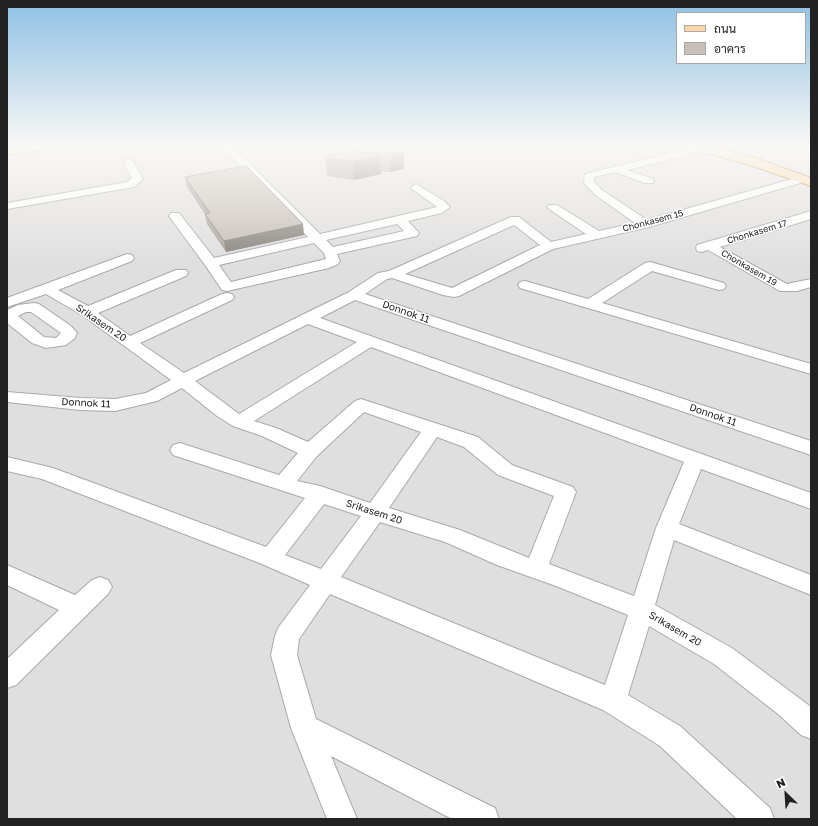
<!DOCTYPE html>
<html>
<head>
<meta charset="utf-8">
<style>
	body { margin:0 }
	#map { position:relative; width:818px; height:826px; overflow:hidden; background:#f2efe9; font-family:"Golos Text",Sarabun,sans-serif }
	canvas { display:block }
	.frame { position:absolute; inset:0; border:8px solid #222; pointer-events:none }
	.legend { position:absolute; left:676px; top:12px; width:130px; height:52px; box-sizing:border-box; background:#fff; border:1px solid #a7a7a7; margin:0; padding:5px 7px; list-style:none; font-size:12px; color:#222 }
	.legend li { display:flex; align-items:center; gap:8px; height:20px }
	.legend b { width:20px; border:1px solid #a7a7a7 }
	.north { position:absolute; left:766px; top:774px; width:40px; height:40px; -webkit-text-stroke:3px #fff; paint-order:stroke; rotate:335deg; font-size:11px; font-weight:700; line-height:16px; text-align:center; color:#222 }
	.north::after { content:''; display:block; margin:auto; width:14px; height:18px; background:#222; clip-path:polygon(50% 0,100% 100%,50% 72%,0 100%) }
</style>
</head>
<body>
<div id="map">
<canvas width="818" height="826"></canvas>
<div class="frame"></div>
<ul class="legend">
<li><b style="height:5px;background:#fcd6a4"></b>ถนน</li>
<li><b style="height:11px;background:#c7bfb8"></b>อาคาร</li>
</ul>
<div class="north">N</div>
</div>
<script>
const g = document.querySelector('canvas').getContext('2d');
g.lineJoin = 'round';
function fillPath(path, color) { g.fillStyle = color; g.fill(path, 'evenodd'); }
const poly = rows => new Path2D(rows.map(r => 'M' + r).join(''));
function strokePath(path, color, width, dash) { g.strokeStyle = color; g.lineWidth = width; g.lineCap = dash ? 'butt' : 'round'; g.setLineDash(dash || []); g.stroke(path); }
function label(font, color, halo, rows, align = 'center') {
  g.font = font + ' "Golos Text",sans-serif'; g.lineWidth = 3; g.setLineDash([]); g.textBaseline = 'middle'; g.strokeStyle = halo; g.fillStyle = color; for (const [text, x, y, turn = 0] of rows) {
    g.save(); g.translate(x, y); g.rotate((+turn || 0) * Math.PI / 180); g.textAlign = isNaN(turn) ? turn : align; if (halo) g.strokeText(text, 0, 0); g.fillText(text, 0, 0); g.restore();
  }
}
const residential = poly([
	[7,146,811,146,811,819,7,819]
]);
const minor = poly([
	[221,146,232,146,320,234,437,207,412,189,411,187,416,184,444,201,450,207,442,213,408,221,419,233,417,236,337,254,340,261,338,264,329,268,227,291,222,290,205,265,169,216,171,213,179,213,214,258,308,237,221,146],
	[397,224,404,231,333,247,326,240,397,224],
	[314,243,324,253,326,259,231,282,219,265,314,243],
	[699,146,708,146,709,148,707,150,627,170,653,179,654,181,653,183,645,183,615,172,594,177,594,182,602,190,647,220,799,177,803,176,808,179,807,181,649,227,553,249,459,296,454,297,443,295,392,278,387,279,365,294,811,441,811,455,355,300,320,318,811,493,811,509,701,469,679,524,811,575,811,595,674,540,655,605,732,648,811,707,811,739,801,735,778,714,714,664,649,626,628,695,680,726,770,808,774,819,737,819,660,746,603,710,330,594,299,639,297,655,316,719,495,808,499,819,452,819,331,756,357,819,327,819,291,728,271,655,275,636,278,628,310,585,262,564,42,479,7,471,7,457,53,468,266,547,305,498,173,455,170,450,173,445,180,443,279,475,298,453,262,436,233,426,217,416,182,388,157,401,115,411,80,410,7,402,7,392,80,398,115,399,146,393,171,380,82,315,46,294,7,307,7,298,127,254,132,255,134,258,132,261,58,290,88,306,176,270,186,270,188,273,186,276,98,313,130,336,222,294,227,293,232,294,234,297,232,300,140,343,184,373,349,292,378,273,389,271,511,217,519,217,551,242,586,234,549,209,547,207,549,205,557,205,599,231,635,223,594,194,584,183,585,174,699,146],
	[514,225,540,245,452,288,405,274,514,225],
	[308,324,357,342,239,414,195,381,308,324],
	[371,347,684,462,656,528,634,596,549,564,576,492,573,487,512,465,478,437,361,399,355,401,308,442,276,428,254,421,371,347],
	[364,412,421,432,370,503,320,486,297,481,317,456,364,412],
	[437,437,464,447,498,475,554,496,529,558,460,530,389,508,437,437],
	[324,504,361,516,321,569,285,555,324,504],
	[380,522,445,542,497,565,556,586,628,615,605,685,341,577,380,522],
	[128,159,132,160,143,179,134,187,7,209,7,203,127,182,132,178,123,162,128,159],
	[811,211,811,219,720,247,787,284,811,279,811,287,797,291,780,291,708,250,702,252,697,251,696,248,697,245,811,211],
	[650,262,724,283,726,286,724,289,719,290,652,271,602,303,811,364,811,374,520,288,518,285,520,282,525,281,588,299,645,263,650,262],
	[34,303,39,304,71,326,77,333,75,338,66,345,46,348,32,343,7,323,7,310,18,305,34,303],
	[26,312,31,312,61,333,56,338,44,337,18,316,26,312],
	[7,565,75,595,92,580,100,577,108,580,112,587,108,594,16,685,7,688,7,659,59,610,7,585,7,565]
]);
const major = poly([
	[15,146,46,146,40,150,7,155,7,147,15,146],
	[689,146,709,146,755,158,811,178,811,186,747,164,691,149,689,146]
]);
const wall = poly([
	[404,146,404,169,390,172,381,172,381,174,354,180,327,176,325,156,364,152],
	[185,177,304,235,226,252,207,224,205,214,187,187]
]);
const shadedWall = poly([
	[404,151,404,169,390,172,390,154],
	[380,156,381,174,354,180,353,161],
	[303,224,304,235,226,252,224,241]
]);
const building = poly([
	[381,146,404,146,404,151,390,154,364,152,364,149,381,146],
	[354,151,380,156,353,161,325,158,325,156,354,151],
	[246,166,303,224,224,241,205,214,210,213,185,177,246,166]
]);
const farStreetnames = [
	["Chonkasem 15",653,221,-15],
	["Chonkasem 17",757,232,-17],
	["Chonkasem 19",749,268,30]
];
const streetNames = [
	["Donnok 11",406,312,19],
	["Srikasem 20",101,323,34],
	["Donnok 11",86,403,3],
	["Donnok 11",713,415,19],
	["Srikasem 20",374,512,18],
	["Srikasem 20",675,629,30]
];
fillPath(residential, '#e0dfdf');
strokePath(minor, '#a9a9a9', 2);
strokePath(major, '#a06b00', 2);
fillPath(minor, '#fff');
fillPath(major, '#fcd6a4');
fillPath(wall, '#aba49e');
fillPath(shadedWall, '#8b8681');
fillPath(building, '#c7bfb8');
strokePath(building, '#8b8681', 1);
const sky = g.createLinearGradient(0, 0, 0, 262);
sky.addColorStop(0, '#8fc0e4');
sky.addColorStop(0.56, '#f9f8f5');
sky.addColorStop(1, '#f9f8f500');
g.fillStyle = sky;
g.fillRect(0, 0, 818, 262);
label('9px', '#222', '#fff', farStreetnames);
label('10px', '#222', '#fff', streetNames);
</script>
</body>
</html>
